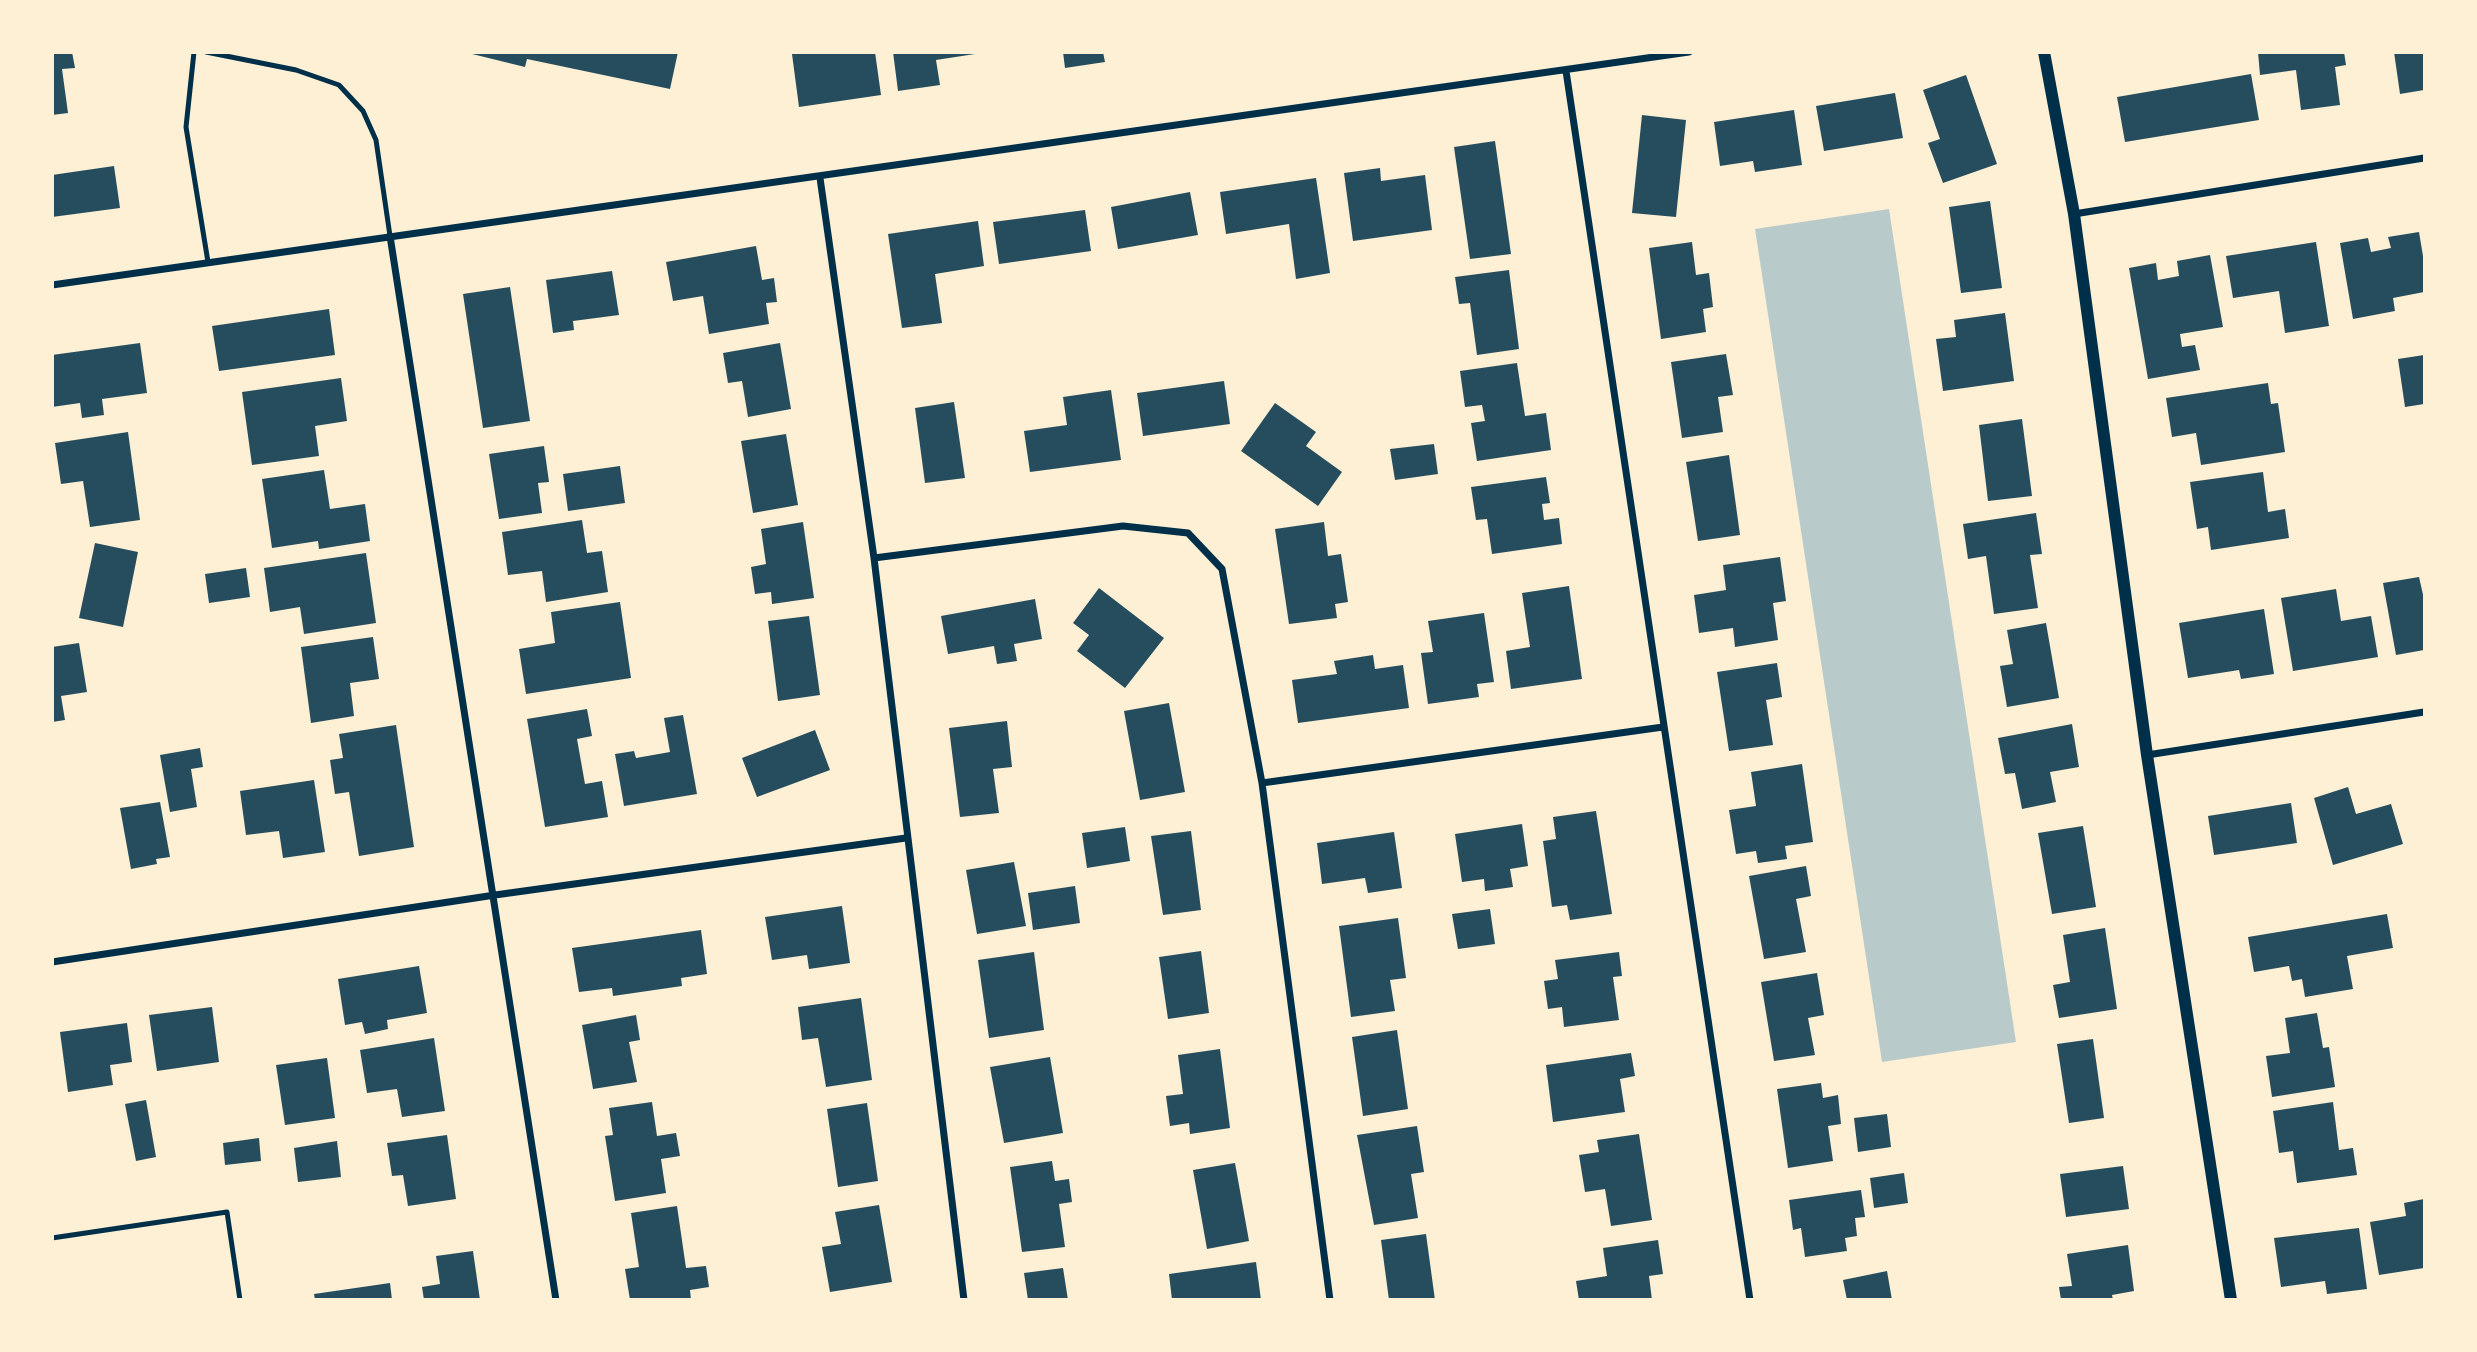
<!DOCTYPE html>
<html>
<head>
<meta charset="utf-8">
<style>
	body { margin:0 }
	#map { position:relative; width:2477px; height:1352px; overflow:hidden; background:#fdf0d5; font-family:Georgia,serif }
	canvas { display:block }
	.frame { position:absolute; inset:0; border:54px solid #fdf0d5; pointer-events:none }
</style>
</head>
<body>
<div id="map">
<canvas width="2477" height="1352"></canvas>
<div class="frame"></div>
</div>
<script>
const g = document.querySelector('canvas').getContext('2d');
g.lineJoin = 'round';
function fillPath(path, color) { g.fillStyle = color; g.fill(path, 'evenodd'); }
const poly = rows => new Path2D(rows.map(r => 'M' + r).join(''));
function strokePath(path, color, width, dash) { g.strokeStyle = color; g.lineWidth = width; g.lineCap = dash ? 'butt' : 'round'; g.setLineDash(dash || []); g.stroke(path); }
const green = poly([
	[1889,209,2016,1042,1882,1062,1755,229]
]);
const building = poly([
	[52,52,72,52,75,68,62,69,68,113,52,115],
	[464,52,678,52,670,89,527,59,525,67],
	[801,52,875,52,881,95,799,107,792,54],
	[893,52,975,52,975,54,936,60,940,85,898,91],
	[1063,52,1103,52,1105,62,1065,68],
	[2258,52,2344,52,2346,65,2335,67,2340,105,2301,110,2296,70,2260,75],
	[2394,52,2424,52,2424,90,2400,94],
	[2251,74,2259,120,2125,142,2117,97],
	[1966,75,1997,164,1943,183,1928,143,1940,139,1923,90],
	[1895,93,1903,138,1824,151,1816,106],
	[1794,110,1802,165,1755,172,1753,161,1720,166,1714,122],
	[1642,115,1686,120,1676,217,1632,213],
	[1495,141,1511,254,1470,259,1454,147],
	[114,166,120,208,52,217,52,175],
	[1380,168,1381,181,1425,175,1432,230,1353,241,1344,173],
	[1316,178,1330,273,1296,279,1289,224,1226,234,1220,192],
	[1190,192,1198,235,1118,249,1111,207],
	[1990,201,2002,288,1961,293,1949,207],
	[1085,210,1091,251,999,264,993,222],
	[978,221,984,266,935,274,942,323,902,328,888,234],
	[2419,232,2424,262,2424,292,2393,298,2395,311,2353,319,2340,243,2368,238,2371,252,2391,248,2388,237],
	[1692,242,1696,275,1709,273,1713,307,1703,309,1706,332,1661,339,1649,248],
	[2316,242,2329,326,2285,333,2279,291,2233,298,2226,256],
	[756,246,762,280,774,278,777,302,766,303,769,324,709,334,703,296,673,301,666,262],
	[2210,255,2223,327,2180,334,2182,347,2195,345,2200,370,2148,379,2129,268,2156,263,2158,280,2179,276,2177,261],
	[1509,270,1519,349,1477,355,1470,303,1459,304,1455,277],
	[612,271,619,315,573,321,574,330,553,333,546,280],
	[510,287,530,421,483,428,463,294],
	[329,309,335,355,219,371,212,326],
	[2005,313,2014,381,1943,391,1936,339,1956,337,1954,320],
	[140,343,147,393,102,399,104,415,82,418,80,403,52,407,52,355],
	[780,343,791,409,748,417,742,381,728,383,723,353],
	[1726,354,1733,395,1718,397,1723,432,1682,438,1671,362],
	[2424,355,2424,404,2405,407,2398,359],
	[1517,363,1525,416,1546,413,1551,450,1477,461,1471,423,1485,421,1482,405,1465,407,1460,371],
	[341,378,347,421,315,426,319,456,252,465,242,392],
	[1224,381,1230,424,1143,436,1137,393],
	[2268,383,2271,404,2278,403,2285,452,2201,465,2196,433,2172,437,2166,398],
	[1111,390,1121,460,1030,472,1024,431,1067,425,1063,397],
	[954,402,965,478,925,483,915,408],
	[1275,403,1316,432,1306,446,1342,472,1318,506,1241,451],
	[2022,419,2032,496,1988,501,1979,425],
	[128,432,140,520,90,527,83,481,61,484,55,443],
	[786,434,798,505,753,513,741,441],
	[1434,444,1438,474,1395,480,1390,449],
	[544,446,549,482,538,483,542,513,499,519,489,454],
	[1729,455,1740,535,1698,541,1686,462],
	[620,466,625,503,568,511,563,474],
	[324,470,330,509,365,504,370,541,319,549,318,541,272,548,262,479],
	[2263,472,2268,512,2285,509,2289,538,2211,550,2208,527,2197,529,2190,482],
	[1546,477,1550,503,1542,504,1544,520,1559,518,1562,544,1492,554,1487,519,1476,520,1471,487],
	[2036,513,2042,554,2030,555,2038,608,1994,614,1986,556,1968,559,1963,524],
	[582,520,587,553,602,551,608,592,546,602,542,571,508,575,502,532],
	[803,522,814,598,772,604,771,592,755,594,751,567,766,564,761,529],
	[1324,522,1328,556,1341,554,1348,602,1335,604,1337,618,1289,624,1275,529],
	[95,543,138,552,123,627,79,618],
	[366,553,376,623,304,634,300,607,270,612,264,568],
	[1780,557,1786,601,1773,603,1778,640,1735,647,1733,628,1699,633,1694,595,1726,590,1723,565],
	[246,568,250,597,209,603,205,574],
	[2419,577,2424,599,2424,650,2396,655,2383,583],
	[1569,586,1582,679,1511,689,1506,651,1530,647,1522,593],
	[1099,588,1164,638,1125,688,1077,651,1089,635,1073,623],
	[2336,589,2341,621,2371,616,2378,657,2293,671,2281,598],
	[1035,599,1042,639,1014,644,1017,661,997,664,994,646,948,654,941,616],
	[620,602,631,678,526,694,519,649,555,643,551,612],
	[2264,609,2274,674,2241,679,2239,670,2188,678,2179,623],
	[1484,613,1494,682,1477,684,1479,697,1428,704,1421,653,1433,652,1428,621],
	[809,616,820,695,778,701,768,621],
	[2046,623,2059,698,2007,707,2000,666,2013,664,2007,630],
	[373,637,379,679,350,683,354,716,311,723,301,647],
	[79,643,87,692,61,696,65,720,52,722,52,647],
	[1373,655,1375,669,1403,665,1409,708,1298,723,1292,680,1337,674,1334,661],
	[1777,663,1782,697,1766,700,1773,745,1729,751,1717,672],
	[1169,703,1185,792,1140,800,1124,711],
	[587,709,592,736,577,739,585,784,602,781,608,817,545,827,527,719],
	[683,715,697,794,624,806,615,754,634,751,636,758,670,752,664,718],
	[1007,721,1012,767,993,769,999,813,960,817,949,728],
	[2072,724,2079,767,2050,772,2056,802,2022,809,2015,773,2005,774,1998,738],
	[396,725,414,847,359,856,349,792,335,794,330,760,343,758,339,734],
	[815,730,830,770,757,797,742,758],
	[200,748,203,767,191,769,197,807,170,812,160,755],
	[1802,764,1813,842,1785,846,1787,859,1758,863,1756,851,1736,854,1729,810,1756,806,1751,772],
	[314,780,325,852,283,858,279,831,246,835,240,791],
	[2348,787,2356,814,2391,804,2403,844,2333,865,2314,798],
	[160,802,170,857,156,859,157,864,131,869,120,808],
	[2291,803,2297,843,2214,855,2208,816],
	[1596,811,1612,914,1570,920,1567,905,1552,907,1543,841,1556,839,1553,817],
	[1522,824,1528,866,1510,869,1513,887,1485,891,1484,879,1462,882,1455,834],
	[2083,826,2096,907,2052,914,2038,833],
	[1125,827,1130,861,1087,868,1082,833],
	[1191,831,1201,910,1163,915,1151,836],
	[1394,832,1402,888,1368,893,1365,878,1322,884,1317,843],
	[1014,862,1026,926,977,934,966,870],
	[1806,866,1811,896,1796,899,1806,952,1764,959,1749,876],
	[1075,886,1080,923,1033,930,1028,893],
	[842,906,850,963,809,969,807,955,772,960,765,917],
	[1490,909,1495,944,1458,949,1452,914],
	[2387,914,2393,948,2347,956,2353,989,2305,997,2302,979,2292,981,2289,966,2254,972,2248,937],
	[1398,918,1406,978,1390,980,1395,1011,1351,1017,1339,926],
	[2105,928,2117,1009,2059,1018,2053,985,2070,982,2063,935],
	[701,930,707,974,681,978,682,986,613,996,612,988,579,992,572,948],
	[1201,951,1209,1013,1168,1019,1159,957],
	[1034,952,1044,1030,989,1038,978,960],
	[1619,952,1622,976,1613,977,1619,1020,1564,1027,1562,1007,1548,1009,1544,981,1558,979,1555,960],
	[419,966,427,1013,387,1020,388,1029,365,1034,362,1022,345,1025,338,979],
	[1817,973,1824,1015,1808,1018,1815,1055,1774,1061,1761,982],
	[861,998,872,1080,826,1087,818,1038,802,1040,798,1007],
	[212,1007,219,1062,157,1071,149,1015],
	[2317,1013,2323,1048,2329,1047,2335,1087,2272,1097,2266,1056,2290,1053,2285,1018],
	[636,1015,640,1040,629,1042,637,1082,593,1089,582,1025],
	[127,1023,132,1062,110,1065,113,1085,68,1092,60,1032],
	[1397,1030,1408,1109,1363,1116,1352,1037],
	[434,1038,445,1111,402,1117,397,1089,367,1093,360,1050],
	[2093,1039,2104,1118,2069,1123,2057,1044],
	[1220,1049,1230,1128,1190,1134,1189,1123,1170,1126,1166,1096,1183,1094,1178,1055],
	[1631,1053,1635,1076,1620,1079,1625,1112,1553,1122,1546,1065],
	[1050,1057,1063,1133,1004,1143,990,1067],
	[327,1058,335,1118,285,1125,276,1065],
	[1821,1083,1823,1098,1838,1095,1841,1124,1828,1126,1833,1161,1788,1168,1777,1089],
	[146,1100,156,1157,136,1161,125,1104],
	[652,1102,657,1136,676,1133,680,1156,661,1159,666,1193,615,1201,605,1136,613,1135,609,1108],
	[2333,1102,2339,1150,2353,1148,2357,1175,2297,1183,2293,1151,2279,1153,2273,1111],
	[867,1103,878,1181,838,1187,827,1109],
	[1887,1114,1891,1147,1858,1152,1854,1118],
	[1417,1126,1424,1172,1411,1174,1418,1218,1374,1225,1357,1135],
	[1639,1134,1652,1220,1611,1226,1605,1189,1585,1192,1579,1155,1599,1152,1597,1140],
	[447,1135,456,1199,408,1206,403,1175,392,1176,387,1143],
	[259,1138,261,1161,225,1165,223,1143],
	[337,1141,341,1177,298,1182,294,1148],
	[1052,1161,1055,1181,1069,1179,1072,1202,1059,1204,1065,1247,1022,1252,1010,1167],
	[1235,1163,1249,1241,1207,1249,1193,1170],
	[2123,1166,2129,1209,2066,1217,2060,1174],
	[1904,1173,1908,1203,1874,1208,1870,1178],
	[1861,1190,1865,1217,1855,1218,1857,1236,1845,1238,1847,1251,1805,1257,1801,1228,1793,1230,1789,1200],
	[2424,1199,2424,1268,2379,1275,2370,1222,2406,1216,2404,1203],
	[879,1205,892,1282,830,1292,822,1247,841,1244,835,1212],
	[677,1206,686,1268,706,1266,709,1287,690,1290,691,1300,630,1300,625,1269,639,1267,631,1213],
	[2359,1228,2367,1289,2327,1294,2325,1281,2281,1287,2274,1238],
	[1426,1234,1435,1300,1389,1300,1381,1240],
	[1658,1240,1663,1274,1649,1276,1652,1300,1579,1300,1576,1281,1607,1276,1603,1248],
	[2128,1245,2134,1291,2112,1295,2113,1300,2061,1300,2059,1287,2072,1286,2067,1254],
	[473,1251,480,1300,424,1300,422,1287,440,1284,436,1256],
	[1256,1262,1261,1300,1172,1300,1169,1274],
	[1063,1268,1068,1300,1028,1300,1024,1273],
	[1887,1271,1892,1300,1847,1300,1843,1280],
	[390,1283,392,1300,315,1300,314,1294]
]);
const service = poly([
	[194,52,186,127,208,262],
	[206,52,296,70,339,85,363,111,376,140,390,236],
	[52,1238,227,1212,240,1300]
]);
const minor = poly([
	[1566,71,1750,1300],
	[820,178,874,558,964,1300],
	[2074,214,2424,158],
	[390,236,556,1300],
	[52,285,1689,52],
	[874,558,1123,526,1188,533,1222,569,1262,783,1330,1300],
	[2147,755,2424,712],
	[1262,783,1663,727],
	[52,962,495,895,906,838]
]);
const tertiary = poly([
	[2044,52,2074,214,2147,755,2231,1300]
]);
fillPath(green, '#b9caca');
fillPath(building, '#264d5e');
strokePath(service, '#003049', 5);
strokePath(minor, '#003049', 7);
strokePath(tertiary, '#003049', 12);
</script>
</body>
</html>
